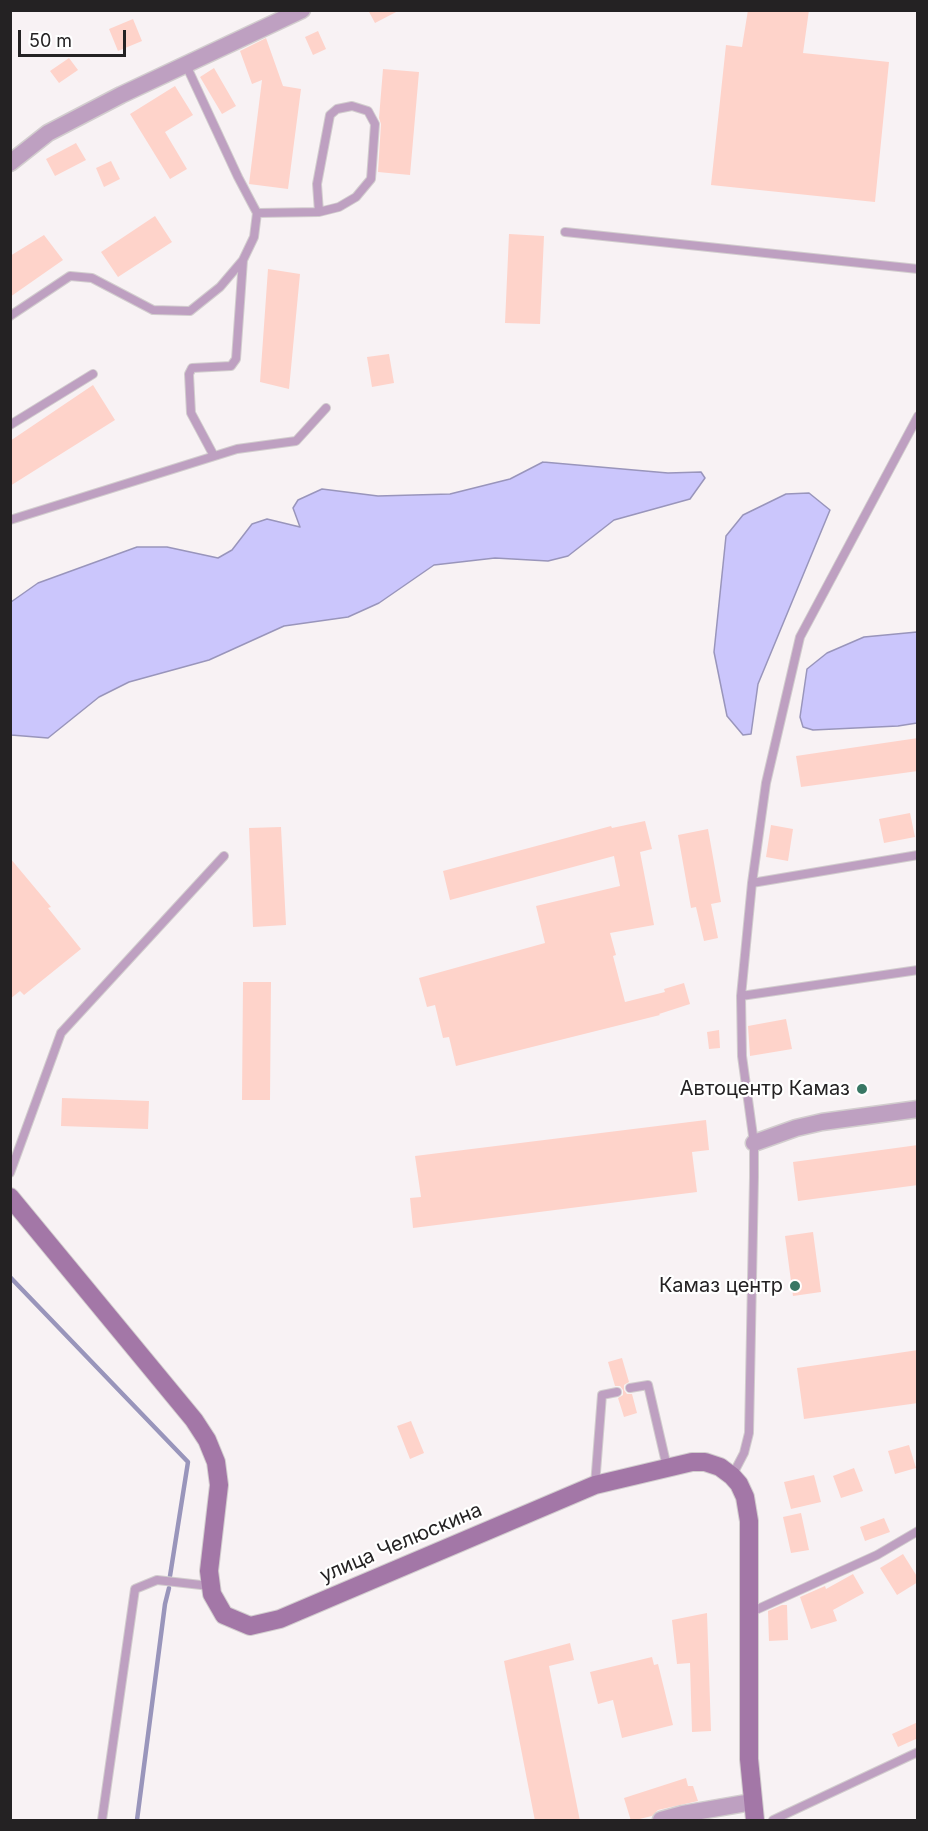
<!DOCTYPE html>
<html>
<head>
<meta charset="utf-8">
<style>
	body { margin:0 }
	#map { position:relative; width:928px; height:1831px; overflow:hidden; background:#f8f2f4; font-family:Inter,sans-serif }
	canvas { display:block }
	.frame { position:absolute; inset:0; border:12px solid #242223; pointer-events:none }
	.scale { position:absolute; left:18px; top:30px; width:108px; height:27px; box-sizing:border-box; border:3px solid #242223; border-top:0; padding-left:8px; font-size:18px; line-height:21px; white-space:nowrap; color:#242223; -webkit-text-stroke:4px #fff; paint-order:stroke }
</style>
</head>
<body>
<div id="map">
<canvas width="928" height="1831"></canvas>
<div class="frame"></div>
<div class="scale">50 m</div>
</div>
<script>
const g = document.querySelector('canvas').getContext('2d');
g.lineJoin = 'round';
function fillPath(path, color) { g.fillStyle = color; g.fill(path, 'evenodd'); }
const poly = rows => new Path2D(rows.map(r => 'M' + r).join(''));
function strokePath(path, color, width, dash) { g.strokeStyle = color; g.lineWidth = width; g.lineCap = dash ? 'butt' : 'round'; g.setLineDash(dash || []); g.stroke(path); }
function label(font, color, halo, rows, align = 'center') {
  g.font = font + ' Inter,sans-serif'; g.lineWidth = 4.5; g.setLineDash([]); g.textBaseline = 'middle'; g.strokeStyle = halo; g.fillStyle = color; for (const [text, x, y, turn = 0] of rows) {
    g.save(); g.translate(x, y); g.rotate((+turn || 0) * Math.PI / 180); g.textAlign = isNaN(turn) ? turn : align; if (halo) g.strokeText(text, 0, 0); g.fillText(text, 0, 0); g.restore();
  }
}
const water = poly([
	[543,462,668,473,701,472,705,478,690,499,614,520,568,556,548,561,495,558,434,565,379,603,348,617,284,626,209,660,129,682,99,697,48,738,11,735,11,602,38,583,137,547,167,547,218,558,232,550,252,524,267,519,300,527,293,508,298,500,322,489,378,496,450,494,510,479,543,462],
	[809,493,830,510,758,684,751,734,743,735,727,716,714,652,726,536,743,515,786,494,809,493],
	[917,632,917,723,898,726,813,730,803,727,800,717,807,669,827,653,864,637,917,632]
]);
const stream = poly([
	[10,1277,188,1462,170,1576],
	[137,1820,165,1604,169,1588]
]);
const building = poly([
	[368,10,400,10,375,23],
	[748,10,809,10,803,53,889,62,875,202,711,185,726,45,742,47],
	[133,19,142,41,118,51,109,29],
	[318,31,326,49,313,55,305,37],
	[266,38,283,86,301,89,288,189,249,184,262,80,252,84,240,51],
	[69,58,78,70,59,83,50,71],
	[214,68,236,106,222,114,200,77],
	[383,69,419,72,410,175,378,172,381,124,379,118],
	[175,86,193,115,165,132,187,169,170,179,130,114],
	[76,143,86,160,55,176,46,159],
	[111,161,120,179,104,187,96,168],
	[155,216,172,242,118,277,101,252],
	[509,234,544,236,540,324,505,323],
	[44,235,63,260,10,297,10,256],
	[268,269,300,274,289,389,260,382],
	[389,354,394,383,372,387,367,357],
	[93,385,115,420,10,486,10,441],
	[918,738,918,771,801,787,796,756],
	[910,813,915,837,884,843,879,819],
	[645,821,652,849,640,852,654,925,610,933,616,955,613,956,625,1002,665,992,664,989,684,983,690,1004,659,1014,660,1015,456,1066,449,1037,443,1038,435,1005,427,1007,419,978,545,943,536,906,620,886,614,856,450,900,443,871,611,826,612,828],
	[771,825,793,829,788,861,766,857],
	[281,827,286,925,253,927,249,828],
	[708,829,721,902,711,904,718,938,704,941,696,907,691,908,678,835],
	[10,858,51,907,48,908,81,949,24,995,20,991,10,999],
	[243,982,271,982,270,1100,242,1100],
	[786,1019,792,1049,750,1056,748,1026],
	[719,1030,720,1048,709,1049,707,1032],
	[62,1098,149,1101,148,1129,61,1126],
	[706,1120,709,1150,692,1152,697,1192,413,1228,410,1198,421,1197,415,1156],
	[918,1145,918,1185,798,1201,793,1162],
	[813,1232,821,1292,793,1296,785,1236],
	[918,1350,918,1403,804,1419,797,1368],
	[622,1358,629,1382,624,1385,624,1390,627,1394,632,1394,637,1413,624,1417,618,1398,623,1395,623,1390,620,1386,615,1386,608,1362],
	[411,1421,424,1453,410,1459,397,1426],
	[909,1445,916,1468,895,1474,888,1451],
	[854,1468,863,1491,841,1498,833,1476],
	[814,1475,821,1502,791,1509,784,1482],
	[801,1513,809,1550,791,1553,783,1517],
	[884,1518,890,1532,865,1541,860,1527],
	[903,1554,918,1578,918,1582,897,1595,880,1568],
	[853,1574,864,1593,833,1610,837,1621,811,1629,800,1597,825,1586,826,1589],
	[782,1605,787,1605,788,1640,769,1641,768,1611],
	[707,1613,711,1731,692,1732,690,1663,677,1664,672,1620],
	[570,1643,574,1660,549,1666,580,1821,535,1821,504,1661],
	[652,1657,654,1665,658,1664,673,1725,622,1738,613,1700,598,1704,590,1672],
	[918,1722,918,1738,898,1747,892,1734],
	[686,1778,688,1786,693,1786,698,1801,658,1810,652,1816,631,1821,624,1798]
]);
const lane = poly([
	[257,213,319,212,339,207,356,197,371,179,375,124,368,111,352,106,337,109,330,115,317,184,319,212],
	[565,232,918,269],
	[10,316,70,276,92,278,153,310,190,311,220,287,243,260,254,237,257,213,238,177,186,65],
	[10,425,93,374],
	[214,456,191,413,189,374,192,368,231,366,236,359,243,260],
	[10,520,237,449,296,441,326,408],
	[752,883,918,855],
	[741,996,918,970],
	[10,1173,61,1033,224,856],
	[630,1388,648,1385,667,1467],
	[732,1476,744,1453,749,1433,754,1177,754,1143,742,1056,741,996,752,883,766,783,800,637,918,416],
	[595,1485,602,1395,617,1392],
	[749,1613,877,1555,918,1531],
	[102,1820,135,1589,157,1580,210,1586],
	[773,1820,918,1752]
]);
const street = poly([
	[10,163,48,133,121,95,302,10],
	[754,1143,796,1128,822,1122,918,1109],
	[661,1820,683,1814,752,1802]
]);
const secondary = poly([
	[10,1197,194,1420,207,1440,216,1462,219,1485,209,1571,212,1594,224,1615,250,1626,280,1619,595,1485,692,1462,705,1462,720,1467,732,1476,739,1484,745,1497,749,1521,749,1759,755,1820]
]);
const markers = [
	[862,1089,6,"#387764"],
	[795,1286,6,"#387764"]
];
const poiNames = [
	["Автоцентр Камаз",850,1089],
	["Камаз центр",783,1286]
];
const streetNames = [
	["улица Челюскина",401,1543,-23]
];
fillPath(water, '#cbc6fc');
strokePath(water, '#9995bb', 1.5);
strokePath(stream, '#9995bb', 4.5);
fillPath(building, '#fed3ca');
strokePath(lane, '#d2cdce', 10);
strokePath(street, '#d2cdce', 19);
strokePath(secondary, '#d2cdce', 20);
strokePath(lane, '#bea0c1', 8);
strokePath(street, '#bea0c1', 16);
strokePath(secondary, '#a377a7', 18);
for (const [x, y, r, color] of markers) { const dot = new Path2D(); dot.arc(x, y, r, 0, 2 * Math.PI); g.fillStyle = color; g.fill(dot); strokePath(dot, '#fff', 2); }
label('20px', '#242223', '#fff', poiNames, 'right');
label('20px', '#242223', '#fff', streetNames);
</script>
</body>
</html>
